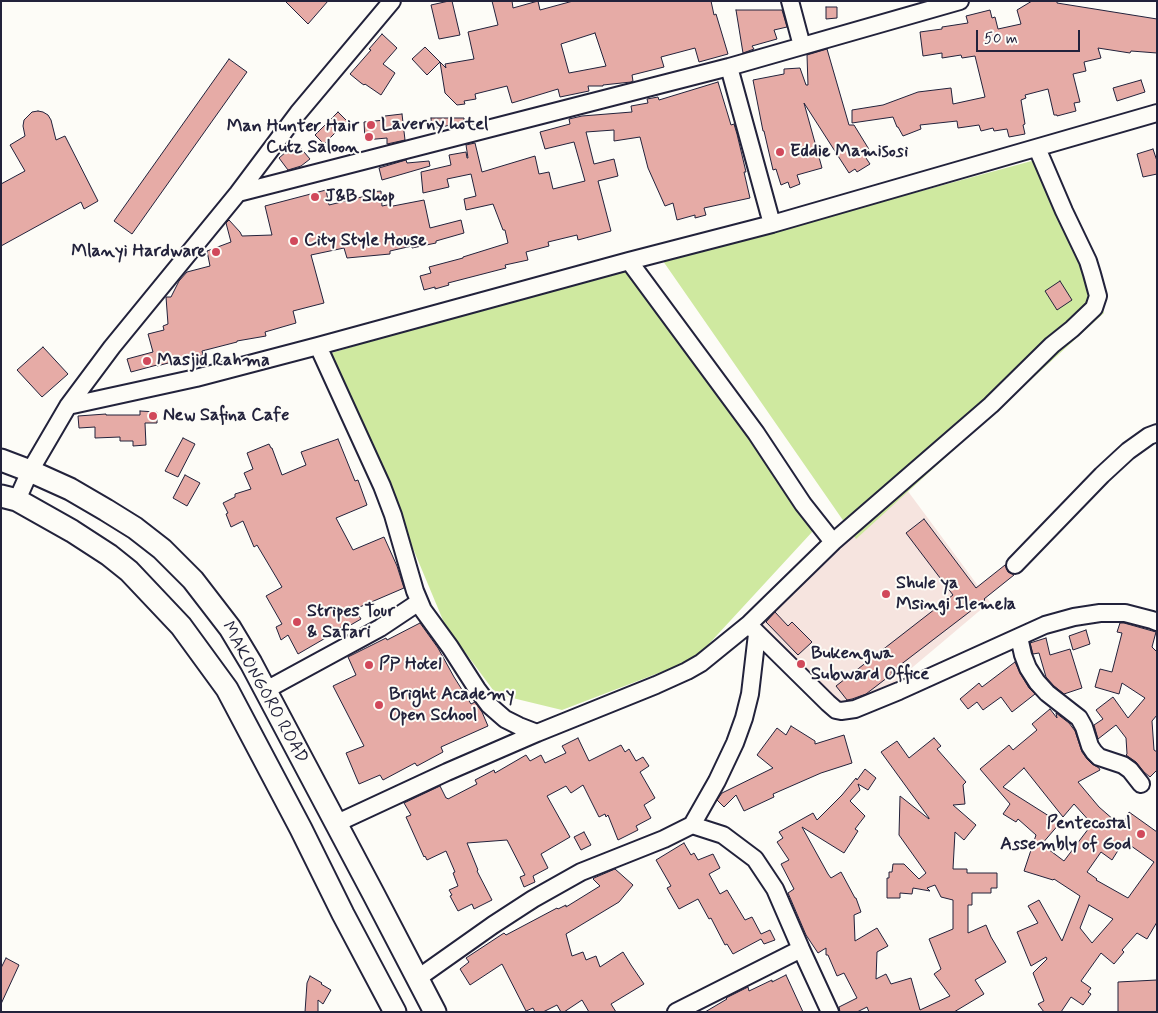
<!DOCTYPE html>
<html>
<head>
<meta charset="utf-8">
<style>
	body { margin:0 }
	#map { position:relative; width:1158px; height:1013px; overflow:hidden; background:#fdfcf7; font-family:Mynerve,sans-serif }
	canvas { display:block }
	.frame { position:absolute; inset:0; border:2px solid #22223b; pointer-events:none }
	.scale { position:absolute; left:976px; top:30px; width:104px; height:22px; box-sizing:border-box; border:2px solid #22223b; border-top:0; padding-left:6px; font-size:15px; line-height:18px; white-space:nowrap; color:#22223b; -webkit-text-stroke:4px #fdfcf7; paint-order:stroke }
</style>
</head>
<body>
<div id="map">
<canvas width="1158" height="1013"></canvas>
<div class="frame"></div>
<div class="scale">50 m</div>
</div>
<script>
const g = document.querySelector('canvas').getContext('2d');
g.lineJoin = 'round';
function fillPath(path, color) { g.fillStyle = color; g.fill(path, 'evenodd'); }
const poly = rows => new Path2D(rows.map(r => 'M' + r).join(''));
function strokePath(path, color, width, dash) { g.strokeStyle = color; g.lineWidth = width; g.lineCap = dash ? 'butt' : 'round'; g.setLineDash(dash || []); g.stroke(path); }
function label(font, color, halo, rows, align = 'center') {
  g.font = font + ' Mynerve,sans-serif'; g.lineWidth = 4; g.setLineDash([]); g.textBaseline = 'middle'; g.strokeStyle = halo; g.fillStyle = color; for (const [text, x, y, turn = 0] of rows) {
    g.save(); g.translate(x, y); g.rotate((+turn || 0) * Math.PI / 180); g.textAlign = isNaN(turn) ? turn : align; if (halo) g.strokeText(text, 0, 0); g.fillText(text, 0, 0); g.restore();
  }
}
const built = poly([
	[907,490,990,602,850,720,749,622]
]);
const green = poly([
	[1039,159,1104,313,856,539,663,261],
	[637,260,813,531,695,659,562,710,496,694,445,625,399,515,325,355]
]);
const building = poly([
	[285,1,328,1,308,24,285,1],
	[449,1,452,1,460,35,439,39,431,5,449,1],
	[492,1,512,1,513,8,538,1,540,10,573,1,711,1,714,15,716,14,728,54,699,62,695,48,661,57,664,67,632,75,633,81,631,82,603,85,603,86,588,86,589,91,560,97,558,89,512,103,507,86,475,94,476,99,464,101,465,104,457,105,445,93,440,62,427,75,412,59,425,47,446,68,445,64,474,59,468,32,498,25,492,1],
	[595,33,606,66,569,73,561,44,595,33],
	[1032,1,1057,1,1057,3,1157,19,1157,53,1131,51,1130,53,1098,48,1101,58,1084,62,1086,71,1073,74,1080,102,1074,103,1076,111,1057,116,1057,115,1054,115,1048,89,1025,95,1026,98,1021,100,1025,124,1023,125,1025,134,1009,137,1007,129,994,131,993,128,981,131,979,125,958,128,957,121,920,125,921,129,903,136,898,127,897,127,893,117,852,123,852,110,883,105,918,92,951,88,953,104,985,97,975,56,962,58,961,55,942,58,942,53,923,56,920,32,942,29,942,27,968,23,966,16,990,10,992,18,995,17,998,29,1021,24,1017,10,1032,1],
	[826,7,837,7,837,18,826,19,826,7],
	[736,10,782,10,787,27,774,30,777,39,752,46,754,49,743,53,736,10],
	[382,34,397,48,383,64,395,73,381,95,365,84,364,85,361,83,350,74,371,50,369,49,382,34],
	[827,49,849,125,854,125,870,151,864,155,870,164,857,172,855,169,849,173,804,103,822,168,797,175,800,184,790,188,788,182,781,185,776,169,773,170,764,131,763,131,753,80,784,74,784,69,800,68,806,85,808,85,807,55,827,49],
	[229,59,247,72,132,234,114,221,229,59],
	[1141,80,1145,92,1117,101,1113,88,1141,80],
	[718,82,731,125,734,124,737,134,746,172,744,172,750,198,704,208,706,215,695,218,695,215,677,220,673,203,665,206,648,168,640,137,614,141,614,130,586,132,594,164,614,159,618,176,598,181,611,231,578,240,577,235,548,242,549,246,526,252,528,260,505,265,506,268,448,283,449,285,435,289,435,287,424,290,420,276,431,273,429,267,463,258,463,257,508,243,505,230,503,230,493,204,466,210,464,199,476,196,471,174,447,179,449,187,423,193,421,172,451,165,449,155,466,152,467,158,468,158,466,145,475,143,482,172,535,156,539,174,549,172,553,189,585,181,574,142,545,149,540,132,570,124,569,119,582,116,632,112,631,106,648,103,647,99,658,97,659,100,718,82],
	[38,111,43,112,48,115,51,120,56,140,65,136,98,201,84,209,81,202,1,246,1,184,25,171,10,145,25,136,23,126,24,120,32,112,38,111],
	[338,112,347,121,324,144,315,135,338,112],
	[402,114,405,140,387,144,387,138,365,140,364,122,385,120,385,116,402,114],
	[431,118,464,118,464,122,432,129,431,118],
	[294,145,298,145,310,159,301,166,288,170,279,158,294,145],
	[1153,149,1157,161,1157,174,1143,177,1137,154,1153,149],
	[406,160,407,163,429,161,430,166,382,180,379,168,406,160],
	[326,190,329,205,370,195,370,192,381,191,382,206,392,204,393,206,424,200,430,228,461,220,464,233,436,241,436,243,412,248,412,246,390,251,390,254,347,258,344,248,311,255,324,303,293,311,296,323,265,332,266,336,237,341,237,342,202,351,203,355,173,363,172,362,157,366,157,365,131,372,127,359,153,352,148,334,164,330,163,326,168,324,166,297,171,297,179,281,187,272,210,266,207,251,231,242,226,223,229,220,240,232,242,236,272,235,265,206,326,190],
	[1060,281,1072,300,1057,310,1045,291,1060,281],
	[43,347,68,374,42,397,17,370,43,347],
	[140,411,157,412,157,423,145,423,146,445,133,446,133,441,120,441,120,437,95,438,95,427,79,428,78,416,106,414,106,415,140,415,140,411],
	[183,438,195,444,178,477,165,471,183,438],
	[338,439,355,481,358,480,367,505,336,518,353,550,384,537,397,566,404,588,355,609,361,619,342,630,341,627,329,636,298,654,288,635,281,640,276,627,282,624,266,596,282,587,257,545,254,547,243,521,231,527,226,514,228,513,223,503,235,497,235,494,251,489,244,473,253,469,247,453,269,444,271,448,272,448,282,475,306,465,301,452,338,439],
	[185,475,200,483,187,506,173,498,185,475],
	[924,519,976,588,1005,565,1008,572,1014,575,984,599,985,600,891,672,892,674,866,694,852,699,847,700,836,686,953,595,906,533,924,519],
	[775,612,788,626,792,622,812,642,798,655,766,622,775,612],
	[420,623,438,648,454,677,471,704,475,702,482,712,488,726,441,747,443,752,417,766,415,763,383,780,380,775,359,784,346,753,364,746,333,686,356,675,348,657,386,638,387,640,420,623],
	[1120,623,1124,623,1156,632,1152,647,1157,652,1157,715,1152,721,1154,750,1157,752,1157,770,1150,777,1144,772,1136,762,1126,755,1127,754,1126,738,1116,725,1098,739,1094,725,1103,719,1096,710,1113,697,1128,718,1145,698,1122,683,1119,694,1095,687,1100,669,1112,672,1122,633,1117,632,1120,623],
	[1086,630,1090,644,1073,650,1069,636,1086,630],
	[1046,638,1050,655,1070,649,1082,688,1064,694,1054,686,1046,677,1039,653,1033,654,1030,643,1046,638],
	[1015,662,1020,673,1029,688,1035,694,1012,712,1001,697,983,710,977,702,968,709,960,699,979,683,982,687,1015,662],
	[1050,709,1057,718,1056,713,1069,723,1075,731,1082,752,1087,759,1092,764,1099,768,1100,770,1078,782,1099,807,1122,827,1129,812,1157,832,1157,922,1147,939,1137,933,1122,950,1124,952,1114,964,1101,953,1081,981,1091,988,1088,992,1091,994,1083,1005,1071,997,1061,1012,1044,1012,1038,1004,1044,1001,1033,973,1047,959,1046,957,1031,966,1017,932,1038,923,1028,906,1039,900,1062,941,1080,896,1054,879,1053,880,1024,871,1036,835,1018,819,1016,822,1003,814,1010,804,980,769,1009,745,1013,750,1037,730,1032,724,1050,709],
	[1024,768,1063,817,1074,804,1092,824,1064,861,1044,846,1041,845,1060,823,1003,787,1024,768],
	[1124,841,1154,862,1128,898,1096,880,1097,879,1087,872,1101,852,1112,860,1124,841],
	[1089,905,1113,919,1092,943,1080,928,1089,905],
	[791,726,815,741,815,744,844,735,852,763,821,773,773,794,774,797,744,811,736,795,724,807,717,800,722,793,773,768,757,755,777,728,786,735,791,726],
	[578,738,589,761,621,745,625,752,629,749,636,761,643,757,649,766,640,772,655,798,644,805,651,818,636,826,638,830,618,840,608,815,606,817,605,814,599,817,583,785,571,793,566,786,547,796,570,837,541,854,548,868,533,876,535,882,524,887,520,877,525,875,507,840,467,843,478,870,477,871,492,900,474,909,472,904,458,911,450,896,452,895,449,890,458,886,453,873,455,872,446,851,427,860,425,856,424,857,406,817,411,815,404,803,440,786,446,798,447,798,448,799,477,784,475,780,494,770,495,773,526,755,530,761,541,755,545,763,566,753,562,746,578,738],
	[934,738,941,746,937,749,966,782,963,785,965,804,953,805,976,825,964,840,955,832,953,869,967,869,967,873,997,873,997,888,991,888,991,893,972,893,972,905,968,905,968,933,986,925,991,937,1006,962,975,980,984,994,954,1012,869,1012,867,1007,857,1012,840,1012,839,1007,857,998,844,973,837,976,828,955,826,955,826,948,818,953,806,935,788,893,794,889,781,864,789,860,777,842,783,838,779,832,813,813,817,820,842,795,856,778,857,780,865,769,876,778,868,790,858,784,860,790,850,801,865,816,855,829,858,831,844,853,802,827,828,874,831,878,841,872,855,898,856,898,861,912,854,915,855,941,877,928,888,946,877,952,876,979,886,974,891,984,911,978,920,1010,950,996,934,974,941,969,929,939,953,929,953,900,941,897,935,885,927,888,930,891,913,888,912,894,900,893,900,898,887,898,887,878,889,878,889,872,892,872,893,864,904,864,919,879,926,873,899,835,900,796,929,819,929,818,881,752,897,741,909,758,934,738],
	[584,832,591,845,581,850,574,837,584,832],
	[684,843,691,855,694,853,698,860,713,854,720,868,709,874,720,894,727,890,745,920,752,917,761,934,770,930,775,940,764,944,761,939,733,954,727,944,725,945,711,918,709,919,698,899,679,909,667,888,671,886,656,860,684,843],
	[615,869,633,885,619,902,566,934,572,956,583,952,586,960,596,956,600,967,623,952,631,965,644,984,611,1004,616,1012,589,1012,582,1000,564,1012,561,1012,557,1005,543,1012,535,1012,533,1008,526,1011,502,964,470,985,460,969,469,962,466,958,504,933,506,935,557,908,558,909,566,905,566,907,600,886,593,879,594,878,615,869],
	[6,958,19,965,1,1004,1,968,6,958],
	[786,975,803,1012,705,1012,727,999,726,998,748,987,749,991,772,980,772,982,786,975],
	[310,976,322,983,321,984,331,990,323,1004,318,1000,318,1012,305,1012,307,983,310,976],
	[1157,980,1157,1012,1118,1012,1118,982,1157,980]
]);
const minor = poly([
	[790,1,802,46],
	[729,67,772,224],
	[238,193,729,67,960,1],
	[629,261,756,433,803,504,833,542],
	[318,346,382,486,393,515,415,591,423,610,450,647,477,689,489,705,505,719,519,726,537,733],
	[68,406,196,378,318,346,629,261,772,224,1157,113],
	[17,500,30,471,68,406,112,347,238,193,298,113,392,1],
	[1015,565,1102,475,1128,451,1149,436,1157,433],
	[753,629,828,703,836,710,841,711,855,709,899,691,1045,625,1074,617,1100,613,1125,613,1152,620,1157,622],
	[1019,637,1023,655,1028,668,1037,682,1047,693,1079,718,1084,727,1090,746,1094,752,1099,757,1123,765,1130,770,1141,784],
	[266,690,380,628,419,602],
	[335,824,447,772,537,733,656,685,687,671,701,663,749,624,833,542,991,405,1052,345,1072,329,1094,308,1098,296,1092,274,1088,261,1064,211,1037,148],
	[692,825,723,835,755,859,775,889,801,949,830,1012],
	[418,978,493,925,533,899,581,872,664,839,692,825,717,781,735,743,744,718,750,694,757,634],
	[676,1012,801,949]
]);
const major = poly([
	[1,460,30,471,70,489,106,510,135,528,162,549,193,580,230,628,251,663,374,895,435,1012],
	[1,496,17,500,72,531,109,555,129,571,181,626,227,689,301,829,343,914,395,1012]
]);
const markers = [
	[371,125,5,"#d1495b"],
	[369,137,5,"#d1495b"],
	[780,152,5,"#d1495b"],
	[315,197,5,"#d1495b"],
	[294,241,5,"#d1495b"],
	[216,252,5,"#d1495b"],
	[147,361,5,"#d1495b"],
	[153,416,5,"#d1495b"],
	[886,594,5,"#d1495b"],
	[297,622,5,"#d1495b"],
	[801,664,5,"#d1495b"],
	[369,665,5,"#d1495b"],
	[379,705,5,"#d1495b"],
	[1141,834,5,"#d1495b"]
];
const poiNames = [
	["Laverny hotel",381,125],
	["Man Hunter Hair",359,127,"right"],
	["Cutz Saloon",359,148,"right"],
	["Eddie Mamisosi",790,152],
	["J&B Shop",325,197],
	["City Style House",304,241],
	["Mlanyi Hardware",206,252,"right"],
	["Masjid Rahma",157,361],
	["New Safina Cafe",163,416],
	["Shule ya",896,584],
	["Msingi Ilemela",896,605],
	["Stripes Tour",307,612],
	["& Safari",307,633],
	["Bukengwa",811,654],
	["Subward Office",811,675],
	["PP Hotel",379,665],
	["Bright Academy",389,695],
	["Open School",389,716],
	["Pentecostal",1131,824,"right"],
	["Assembly of God",1131,845,"right"]
];
const streetNames = [
	["MAKONGORO ROAD",264,693,61]
];
fillPath(built, '#f6e4df');
fillPath(green, '#cfe9a0');
fillPath(building, '#e6aba6');
strokePath(building, '#22223b', 1);
strokePath(minor, '#22223b', 20);
strokePath(major, '#22223b', 25);
strokePath(minor, '#fdfcf7', 16);
strokePath(major, '#fdfcf7', 21);
for (const [x, y, r, color] of markers) { const dot = new Path2D(); dot.arc(x, y, r, 0, 2 * Math.PI); g.fillStyle = color; g.fill(dot); strokePath(dot, '#fdfcf7', 2); }
label('bold 18px', '#22223b', '#fdfcf7', poiNames, 'left');
label('18px', '#22223b', '#fdfcf7', streetNames);
</script>
</body>
</html>
